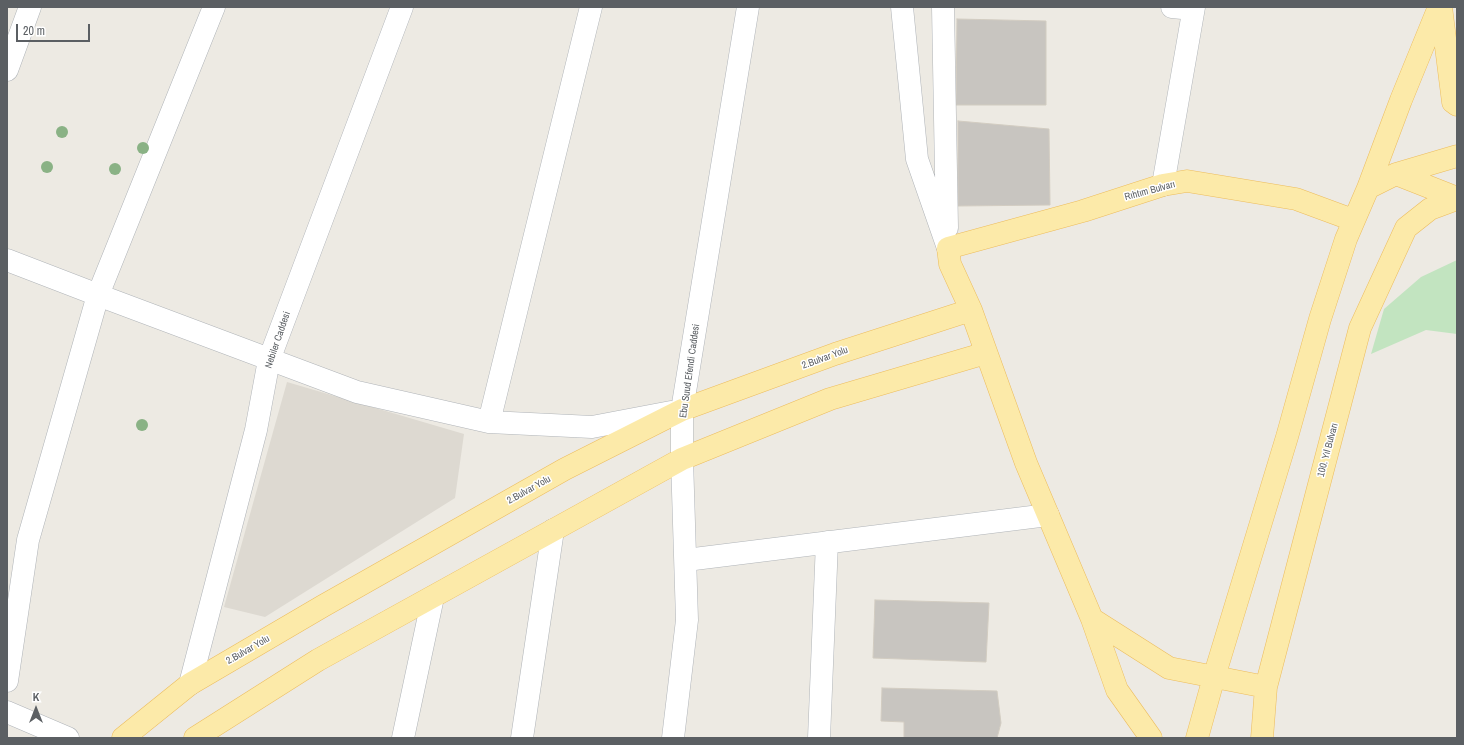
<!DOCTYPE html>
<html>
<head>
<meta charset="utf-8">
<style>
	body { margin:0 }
	#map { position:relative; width:1464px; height:745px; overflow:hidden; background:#edeae3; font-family:"Archivo Narrow",sans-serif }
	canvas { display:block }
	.frame { position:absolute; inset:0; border:8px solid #5b5f63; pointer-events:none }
	.north { position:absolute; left:16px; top:689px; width:40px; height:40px; -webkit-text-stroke:3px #fff; paint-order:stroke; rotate:0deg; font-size:11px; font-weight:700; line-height:16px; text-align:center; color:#5b5f63 }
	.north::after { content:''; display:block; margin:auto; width:14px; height:18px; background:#5b5f63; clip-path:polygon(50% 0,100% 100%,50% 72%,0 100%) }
	.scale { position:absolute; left:16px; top:24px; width:74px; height:18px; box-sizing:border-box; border:2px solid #5b5f63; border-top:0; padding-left:5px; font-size:12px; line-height:14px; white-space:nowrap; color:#5b5f63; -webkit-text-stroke:3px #fff; paint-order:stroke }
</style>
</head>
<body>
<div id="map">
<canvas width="1464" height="745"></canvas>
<div class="frame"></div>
<div class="north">K</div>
<div class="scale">20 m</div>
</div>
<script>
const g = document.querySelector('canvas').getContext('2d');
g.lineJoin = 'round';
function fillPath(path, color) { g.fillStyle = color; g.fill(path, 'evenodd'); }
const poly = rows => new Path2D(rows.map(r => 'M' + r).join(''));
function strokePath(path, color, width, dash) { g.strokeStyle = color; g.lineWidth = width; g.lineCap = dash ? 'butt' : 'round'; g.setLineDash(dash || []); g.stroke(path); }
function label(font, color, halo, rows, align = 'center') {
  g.font = font + ' "Archivo Narrow",sans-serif'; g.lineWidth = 3; g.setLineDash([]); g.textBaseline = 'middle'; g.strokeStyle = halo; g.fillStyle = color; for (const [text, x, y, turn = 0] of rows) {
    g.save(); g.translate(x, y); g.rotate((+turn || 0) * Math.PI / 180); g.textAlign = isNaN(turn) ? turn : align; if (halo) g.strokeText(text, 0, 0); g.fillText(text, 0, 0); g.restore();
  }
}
const education = poly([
	[287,382,464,434,455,498,265,617,224,607]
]);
const green = poly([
	[1457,260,1457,334,1426,330,1371,354,1384,309,1421,277]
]);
const building = poly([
	[957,19,1046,21,1046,105,956,105,957,19],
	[958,121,1049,129,1050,205,958,206,958,121],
	[875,600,989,603,986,662,873,658,875,600],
	[882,688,997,691,1001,723,997,738,904,738,904,722,881,721,882,688]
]);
const street = poly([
	[902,7,917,159,948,248],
	[943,7,947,228],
	[1172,7,1193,9],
	[7,70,30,7],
	[1163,185,1194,7],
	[7,260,98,295,357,392,489,422,592,427,671,412],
	[489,422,591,7],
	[686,560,1048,515],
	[7,681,28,540,98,295,214,7],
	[403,738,433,597],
	[522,738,553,530],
	[819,738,827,542]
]);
const secondary = poly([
	[190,684,256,430,269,360,402,7],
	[7,712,68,738],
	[673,738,687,620,682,459,682,410,748,7]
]);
const primary = poly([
	[1441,7,1453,102,1457,105],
	[1396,174,1457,198],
	[1368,188,1396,174,1457,156],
	[1092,619,1169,668,1266,687],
	[123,738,190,684,323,606,565,469,682,410,835,354,971,310],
	[195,738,318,660,682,459,830,399,986,353],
	[1151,738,1117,690,1092,619,1026,463,971,310,950,264,948,248,1083,211,1163,185,1187,181,1296,199,1353,220],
	[1197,738,1214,677,1287,437,1320,319,1346,239,1368,188,1401,100,1439,7],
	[1262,738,1266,687,1360,328,1406,228,1430,209,1457,199]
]);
const trees = [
	[62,132],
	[143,148],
	[47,167],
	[115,169],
	[142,425]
];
const streetNames = [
	["Rıhtım Bulvarı",1150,191,-15],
	["Nebiler Caddesi",278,340,-71],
	["2.Bulvar Yolu",825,358,-20],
	["Ebu Suud Efendi Caddesi",690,371,-82],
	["100. Yıl Bulvarı",1328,450,-75],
	["2.Bulvar Yolu",529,490,-29],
	["2.Bulvar Yolu",248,650,-30]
];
fillPath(education, '#ddd9d1');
fillPath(green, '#c2e4c0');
fillPath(building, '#c8c5c0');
strokePath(building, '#d2ccc1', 1);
strokePath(street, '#b0b4b8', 23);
strokePath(secondary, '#afb3b8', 23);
strokePath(primary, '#ecbc5d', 23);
strokePath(street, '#fff', 22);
strokePath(secondary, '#fff', 22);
strokePath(primary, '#fceaa9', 22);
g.fillStyle = '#8ab285';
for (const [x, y] of trees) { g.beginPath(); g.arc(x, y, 6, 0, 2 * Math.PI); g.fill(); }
label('10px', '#5b5f63', '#fff', streetNames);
</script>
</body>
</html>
